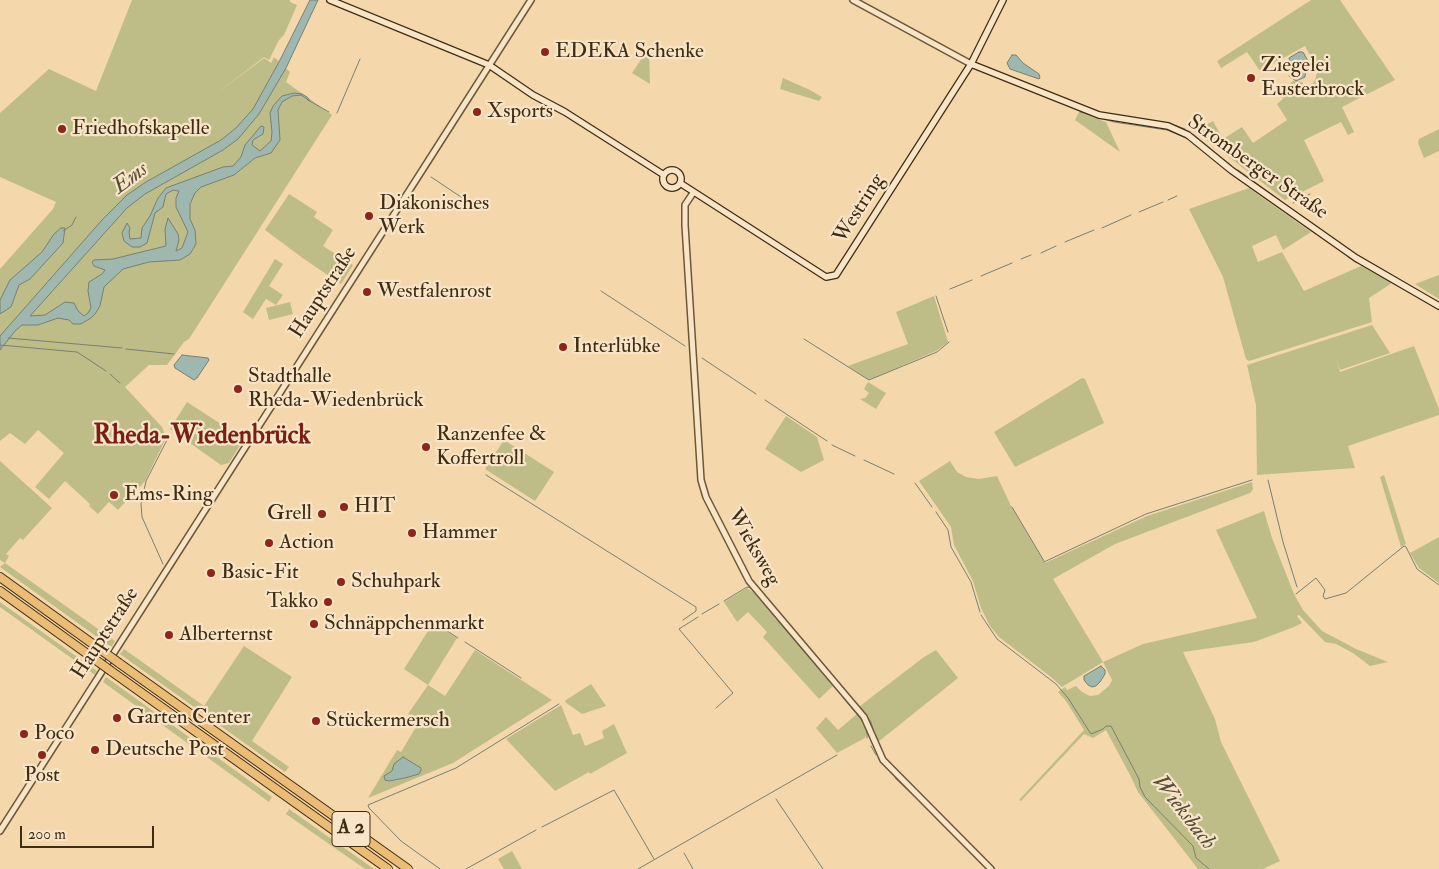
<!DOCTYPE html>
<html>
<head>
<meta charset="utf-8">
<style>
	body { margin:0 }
	#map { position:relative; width:1439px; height:869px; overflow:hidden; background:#f4d7ab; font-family:"IM FELL Double Pica",serif }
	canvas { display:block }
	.scale { position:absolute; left:20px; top:826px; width:134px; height:22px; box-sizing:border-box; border:2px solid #3f2c12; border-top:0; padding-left:6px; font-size:15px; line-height:18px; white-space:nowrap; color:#3f2c12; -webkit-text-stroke:4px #f8e5c8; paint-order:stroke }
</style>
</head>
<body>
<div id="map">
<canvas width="1439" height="869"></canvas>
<div class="scale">200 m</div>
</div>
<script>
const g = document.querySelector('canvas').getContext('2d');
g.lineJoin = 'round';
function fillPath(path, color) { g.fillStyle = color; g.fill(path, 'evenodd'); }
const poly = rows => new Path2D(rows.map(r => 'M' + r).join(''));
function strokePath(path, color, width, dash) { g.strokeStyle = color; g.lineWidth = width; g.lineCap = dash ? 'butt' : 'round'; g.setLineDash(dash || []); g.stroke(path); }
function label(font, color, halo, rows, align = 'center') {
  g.font = font + ' "IM FELL Double Pica",serif'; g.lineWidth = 4.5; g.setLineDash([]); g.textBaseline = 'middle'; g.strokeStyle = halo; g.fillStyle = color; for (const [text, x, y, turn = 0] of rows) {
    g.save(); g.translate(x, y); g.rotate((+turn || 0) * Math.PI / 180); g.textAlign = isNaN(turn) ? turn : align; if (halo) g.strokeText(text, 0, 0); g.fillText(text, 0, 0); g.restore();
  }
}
const green = poly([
	[132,0,290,0,290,2,297,5,284,35,279,40,269,60,264,57,216,94,264,58,271,63,274,57,290,72,286,82,332,115,189,339,184,342,167,365,149,365,125,387,162,427,166,438,145,481,118,510,109,502,98,514,89,506,90,504,65,481,49,499,35,487,64,453,38,430,25,444,10,433,0,441,0,269,53,209,56,202,0,177,0,113,49,69,96,91],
	[1311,0,1340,0,1395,80,1342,107,1354,132,1348,135,1341,122,1304,140,1324,181,1300,193,1298,189,1296,190,1297,194,1285,200,1195,131,1213,121,1223,139,1242,127,1253,143,1287,120,1277,104,1283,99,1279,92,1293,81,1302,82,1307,90,1315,80,1318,70,1305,46,1260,71,1247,52,1221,68,1217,61],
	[648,49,649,50,650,84,632,73],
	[783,78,810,90,822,97,819,101,780,89],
	[1079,112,1106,122,1120,152,1075,120],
	[1439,129,1439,151,1424,158,1418,143,1419,139],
	[1249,188,1311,232,1283,250,1276,235,1252,246,1258,262,1282,252,1304,291,1361,266,1392,283,1369,298,1372,322,1249,361,1246,359,1223,277,1189,209],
	[289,194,317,212,314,217,333,230,323,246,353,265,341,284,304,259,265,230],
	[275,259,283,264,269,286,283,295,276,305,266,299,253,319,243,312],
	[1439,275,1439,299,1415,284],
	[934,296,948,342,936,351,869,380,848,366,908,344,896,312],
	[290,302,293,314,269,320,266,308],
	[1372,325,1390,353,1340,370,1336,358,1340,372,1414,346,1439,409,1439,415,1348,446,1355,468,1257,475,1256,405,1247,365],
	[1082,378,1085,379,1104,423,1015,467,994,432],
	[868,382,886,393,876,409,860,399,865,398,869,393,864,389],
	[187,402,244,439,229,463,221,465,170,429],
	[786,416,817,437,824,460,801,472,765,449],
	[504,440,554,472,535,501,485,469],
	[0,461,52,508,23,540,20,538,6,554,9,556,5,563,115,641,111,647,0,567,5,563,0,560],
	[950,461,957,472,966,477,979,479,997,476,1011,506,1045,563,1147,516,1252,482,1253,489,1250,493,1115,544,1053,579,1103,662,1143,644,1257,618,1216,530,1264,511,1272,538,1294,594,1303,610,1322,631,1356,649,1388,662,1370,666,1353,653,1336,644,1325,642,1299,615,1297,616,1302,623,1294,627,1254,642,1183,652,1215,719,1221,742,1280,861,1263,869,1198,869,1138,792,1131,777,1106,730,1093,738,1084,734,1021,801,1019,800,1084,730,1066,701,1058,692,1065,687,1067,690,1076,686,1082,692,1090,696,1098,695,1109,686,1112,680,1103,662,1062,687,1051,677,999,637,990,626,981,608,973,581,954,545,951,527,919,481],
	[1384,475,1406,544,1401,547,1380,477],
	[1439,537,1439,583,1419,568,1410,553],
	[747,588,753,592,833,686,819,699,763,637,767,632,748,612,737,622,724,602],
	[0,602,97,671,95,675,0,607],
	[433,623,457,638,428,685,445,696,475,650,552,700,453,763,368,798,397,750,401,752,419,722,408,714,428,685,404,669],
	[244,646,292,677,252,741,289,767,285,772,120,654,124,649,204,706],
	[936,650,958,678,878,742,871,722,860,706,924,657],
	[106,677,272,797,269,802,103,682],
	[591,684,606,706,582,714,565,702,566,700],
	[561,705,573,735,580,733,585,746,604,738,602,731,614,724,627,753,590,774,589,772,555,791,506,739],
	[857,714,863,722,867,733,865,738,837,753,816,728,826,717,838,730],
	[289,809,374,869,365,869,286,814],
	[512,851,522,869,504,869,498,859]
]);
const water = poly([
	[310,0,318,0,286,68,259,114,238,139,223,150,145,194,127,208,30,316,45,315,65,302,74,303,78,311,84,316,88,313,91,308,88,291,89,282,102,274,105,270,94,266,92,262,94,260,113,259,166,246,165,229,168,218,178,234,179,240,176,251,182,248,188,232,176,207,176,198,179,191,178,191,173,190,166,194,163,207,155,213,147,243,140,247,132,247,124,241,122,233,127,223,130,228,129,232,130,239,141,238,142,228,150,216,158,198,166,188,223,167,233,166,241,157,245,145,261,126,264,127,263,134,253,140,252,145,260,151,271,141,272,132,270,113,273,106,282,96,294,93,302,94,307,97,310,101,301,95,292,96,282,102,278,110,280,140,271,153,255,158,234,175,201,187,195,193,190,204,190,219,195,230,196,244,190,254,180,260,149,262,123,269,104,287,100,306,95,314,91,318,81,324,73,324,69,320,58,318,38,325,22,325,15,331,0,350,0,336,102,220,127,195,146,182,221,140,236,128,253,109,279,62,310,0],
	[1299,52,1303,52,1309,63,1306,67,1305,77,1296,81,1289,76,1292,69,1289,58,1299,52],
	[1012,55,1016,55,1023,63,1039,74,1040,78,1039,79,1010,69,1007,63,1012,55],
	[61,228,65,228,63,243,30,279,19,285,11,307,0,314,0,300,10,280,42,252,54,234,61,228],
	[182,355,208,358,209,360,197,378,194,380,175,368,174,365,182,355],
	[1101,666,1105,670,1105,674,1100,682,1096,686,1092,687,1088,685,1084,680,1084,676,1101,666],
	[403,757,421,768,421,770,419,774,405,778,389,781,385,780,384,776,392,771,394,764,403,757]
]);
const stream = poly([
	[308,100,329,112],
	[1080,112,1114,122,1167,130,1189,139],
	[337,113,360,59],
	[1152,121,1169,123,1185,129],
	[1193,134,1232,166],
	[1238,170,1281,201],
	[431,177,479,209],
	[1248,186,1316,234],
	[1168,200,1177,196],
	[1293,203,1310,194],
	[1289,207,1321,230],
	[1139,212,1163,202],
	[1102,228,1131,215],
	[63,231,72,225,76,217],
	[1331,237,1352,252],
	[1065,242,1094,230],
	[1041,253,1056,246],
	[1356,254,1414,288],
	[1348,257,1357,263],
	[1021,259,1031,255],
	[1362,265,1389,281],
	[981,276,1012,263],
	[950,289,972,280],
	[1417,290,1439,302],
	[601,291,685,346],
	[936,296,948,332],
	[8,338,122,348],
	[804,339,869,380,937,352,949,342],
	[0,345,77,352,106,371],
	[126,349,174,354],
	[702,358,756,394],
	[110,374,120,383],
	[765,400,827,441],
	[832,445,855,456],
	[864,460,894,474],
	[486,475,696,607,696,611,683,620],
	[1268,480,1283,542,1297,587],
	[915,483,932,507],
	[1012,507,1044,561],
	[936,512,948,530,951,547,971,582,980,612],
	[716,522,744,578],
	[1044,562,1146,514,1252,480],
	[163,564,142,517,141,504,146,481,168,438],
	[1296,594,1316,578,1325,590,1323,596,1325,599,1346,593,1404,546,1406,547,1417,569,1439,585],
	[724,601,747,587,751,588,775,617],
	[702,614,719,604],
	[981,615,997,639,1056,684,1068,698,1091,734,1103,729,1106,726,1111,726,1139,779,1140,787,1145,797,1193,846,1196,858,1209,869],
	[698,617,679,629,733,693,716,708],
	[778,621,833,685],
	[435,623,458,638],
	[803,641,856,703],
	[465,642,521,678],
	[837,690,864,723],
	[861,708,871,722,875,736],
	[866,727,867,732,867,738],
	[871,746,876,755],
	[878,758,893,775],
	[895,778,934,815],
	[776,799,823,869],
	[542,827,614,790,654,859],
	[684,853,693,869],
	[979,862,984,866],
	[440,869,401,841,369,808,368,805,456,768,559,704],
	[466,869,536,830],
	[638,869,837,755]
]);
const tertiary = poly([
	[853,0,971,64],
	[693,193,685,205,685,225,701,480,706,497,749,581,864,717,883,760,991,869],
	[0,831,531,0]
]);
const secondary = poly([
	[330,0,489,65,533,95,565,112,664,175],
	[971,64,1099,115,1168,126,1188,135,1231,170,1356,258,1439,306],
	'663 179a9 9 0 1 1 18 0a9 9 0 1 1-18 0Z',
	[680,183,826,277,836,275,971,64,1003,0]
]);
const motorway = poly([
	[0,577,104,652],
	[0,591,100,663],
	[119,663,408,869],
	[111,671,388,869]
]);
const motorwayBridge = poly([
	[104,652,119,663],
	[100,663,111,671]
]);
const markers = [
	[545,52,5,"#8f2418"],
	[1251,78,5,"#8f2418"],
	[477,112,5,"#8f2418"],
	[62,129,5,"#8f2418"],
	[369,216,5,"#8f2418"],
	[367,292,5,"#8f2418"],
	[563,347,5,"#8f2418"],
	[238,389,5,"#8f2418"],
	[426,447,5,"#8f2418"],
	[114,495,5,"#8f2418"],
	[344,507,5,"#8f2418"],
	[322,514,5,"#8f2418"],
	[412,533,5,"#8f2418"],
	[269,543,5,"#8f2418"],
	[211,573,5,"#8f2418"],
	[341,582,5,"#8f2418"],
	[328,602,5,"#8f2418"],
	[314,624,5,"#8f2418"],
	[169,635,5,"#8f2418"],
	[117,718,5,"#8f2418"],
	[316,721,5,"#8f2418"],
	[24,734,5,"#8f2418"],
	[95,750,5,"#8f2418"],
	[42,755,5,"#8f2418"]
];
const shields = [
	[351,829,38]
];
const shieldNames = [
	["A 2",351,829]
];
const poiNames = [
	["EDEKA Schenke",555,52],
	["Ziegelei",1261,66],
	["Eusterbrock",1261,90],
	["Xsports",487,112],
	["Friedhofskapelle",72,129],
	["Diakonisches",379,204],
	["Werk",379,228],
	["Westfalenrost",377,292],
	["Interlübke",573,347],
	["Stadthalle",248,377],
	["Rheda-Wiedenbrück",248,401],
	["Ranzenfee &",436,435],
	["Koffertroll",436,459],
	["Ems-Ring",124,495],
	["HIT",354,507],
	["Grell",312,514,"right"],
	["Hammer",422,533],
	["Action",279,543],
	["Basic-Fit",221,573],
	["Schuhpark",351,582],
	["Takko",318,602,"right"],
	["Schnäppchenmarkt",324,624],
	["Alberternst",179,635],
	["Garten Center",127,718],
	["Stückermersch",326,721],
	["Poco",34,734],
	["Deutsche Post",105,750],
	["Post",42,776,"center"]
];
const streetNames = [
	["Stromberger Straße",1257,168,35],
	["Westring",860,209,-58],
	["Hauptstraße",324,293,-57],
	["Wieksweg",753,548,60],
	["Hauptstraße",106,634,-57]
];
const waterNames = [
	["Ems",131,179,-37],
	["Wieksbach",1183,813,52]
];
const districtNames = [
	["Rheda-Wiedenbrück",202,437]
];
fillPath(green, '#bfbd87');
fillPath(water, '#9eb8b0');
strokePath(water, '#788071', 1);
strokePath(stream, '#788071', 1);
strokePath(tertiary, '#6c5738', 8);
strokePath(secondary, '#3f2c12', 8);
strokePath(motorway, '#3f2c12', 10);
strokePath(tertiary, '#f8e5c8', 5);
strokePath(secondary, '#f8e5c8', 5.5);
strokePath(motorway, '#eabc76', 8);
strokePath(motorwayBridge, '#3f2c12', 10, []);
strokePath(motorwayBridge, '#eabc76', 8);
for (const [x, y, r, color] of markers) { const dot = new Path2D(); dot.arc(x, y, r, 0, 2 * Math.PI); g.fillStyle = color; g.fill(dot); strokePath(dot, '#f8e5c8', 2); }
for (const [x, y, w] of shields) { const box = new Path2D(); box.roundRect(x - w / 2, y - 17.5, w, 35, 4); g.fillStyle = '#f8e5c8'; g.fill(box); strokePath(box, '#3f2c12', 1); }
label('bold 20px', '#3f2c12', null, shieldNames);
label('21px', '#3f2c12', '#f8e5c8', poiNames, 'left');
label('21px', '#3f2c12', '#f8e5c8', streetNames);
label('italic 22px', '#574f3a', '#f8e5c8', waterNames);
label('bold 26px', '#7a1f14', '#f8e5c8', districtNames);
</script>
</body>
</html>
